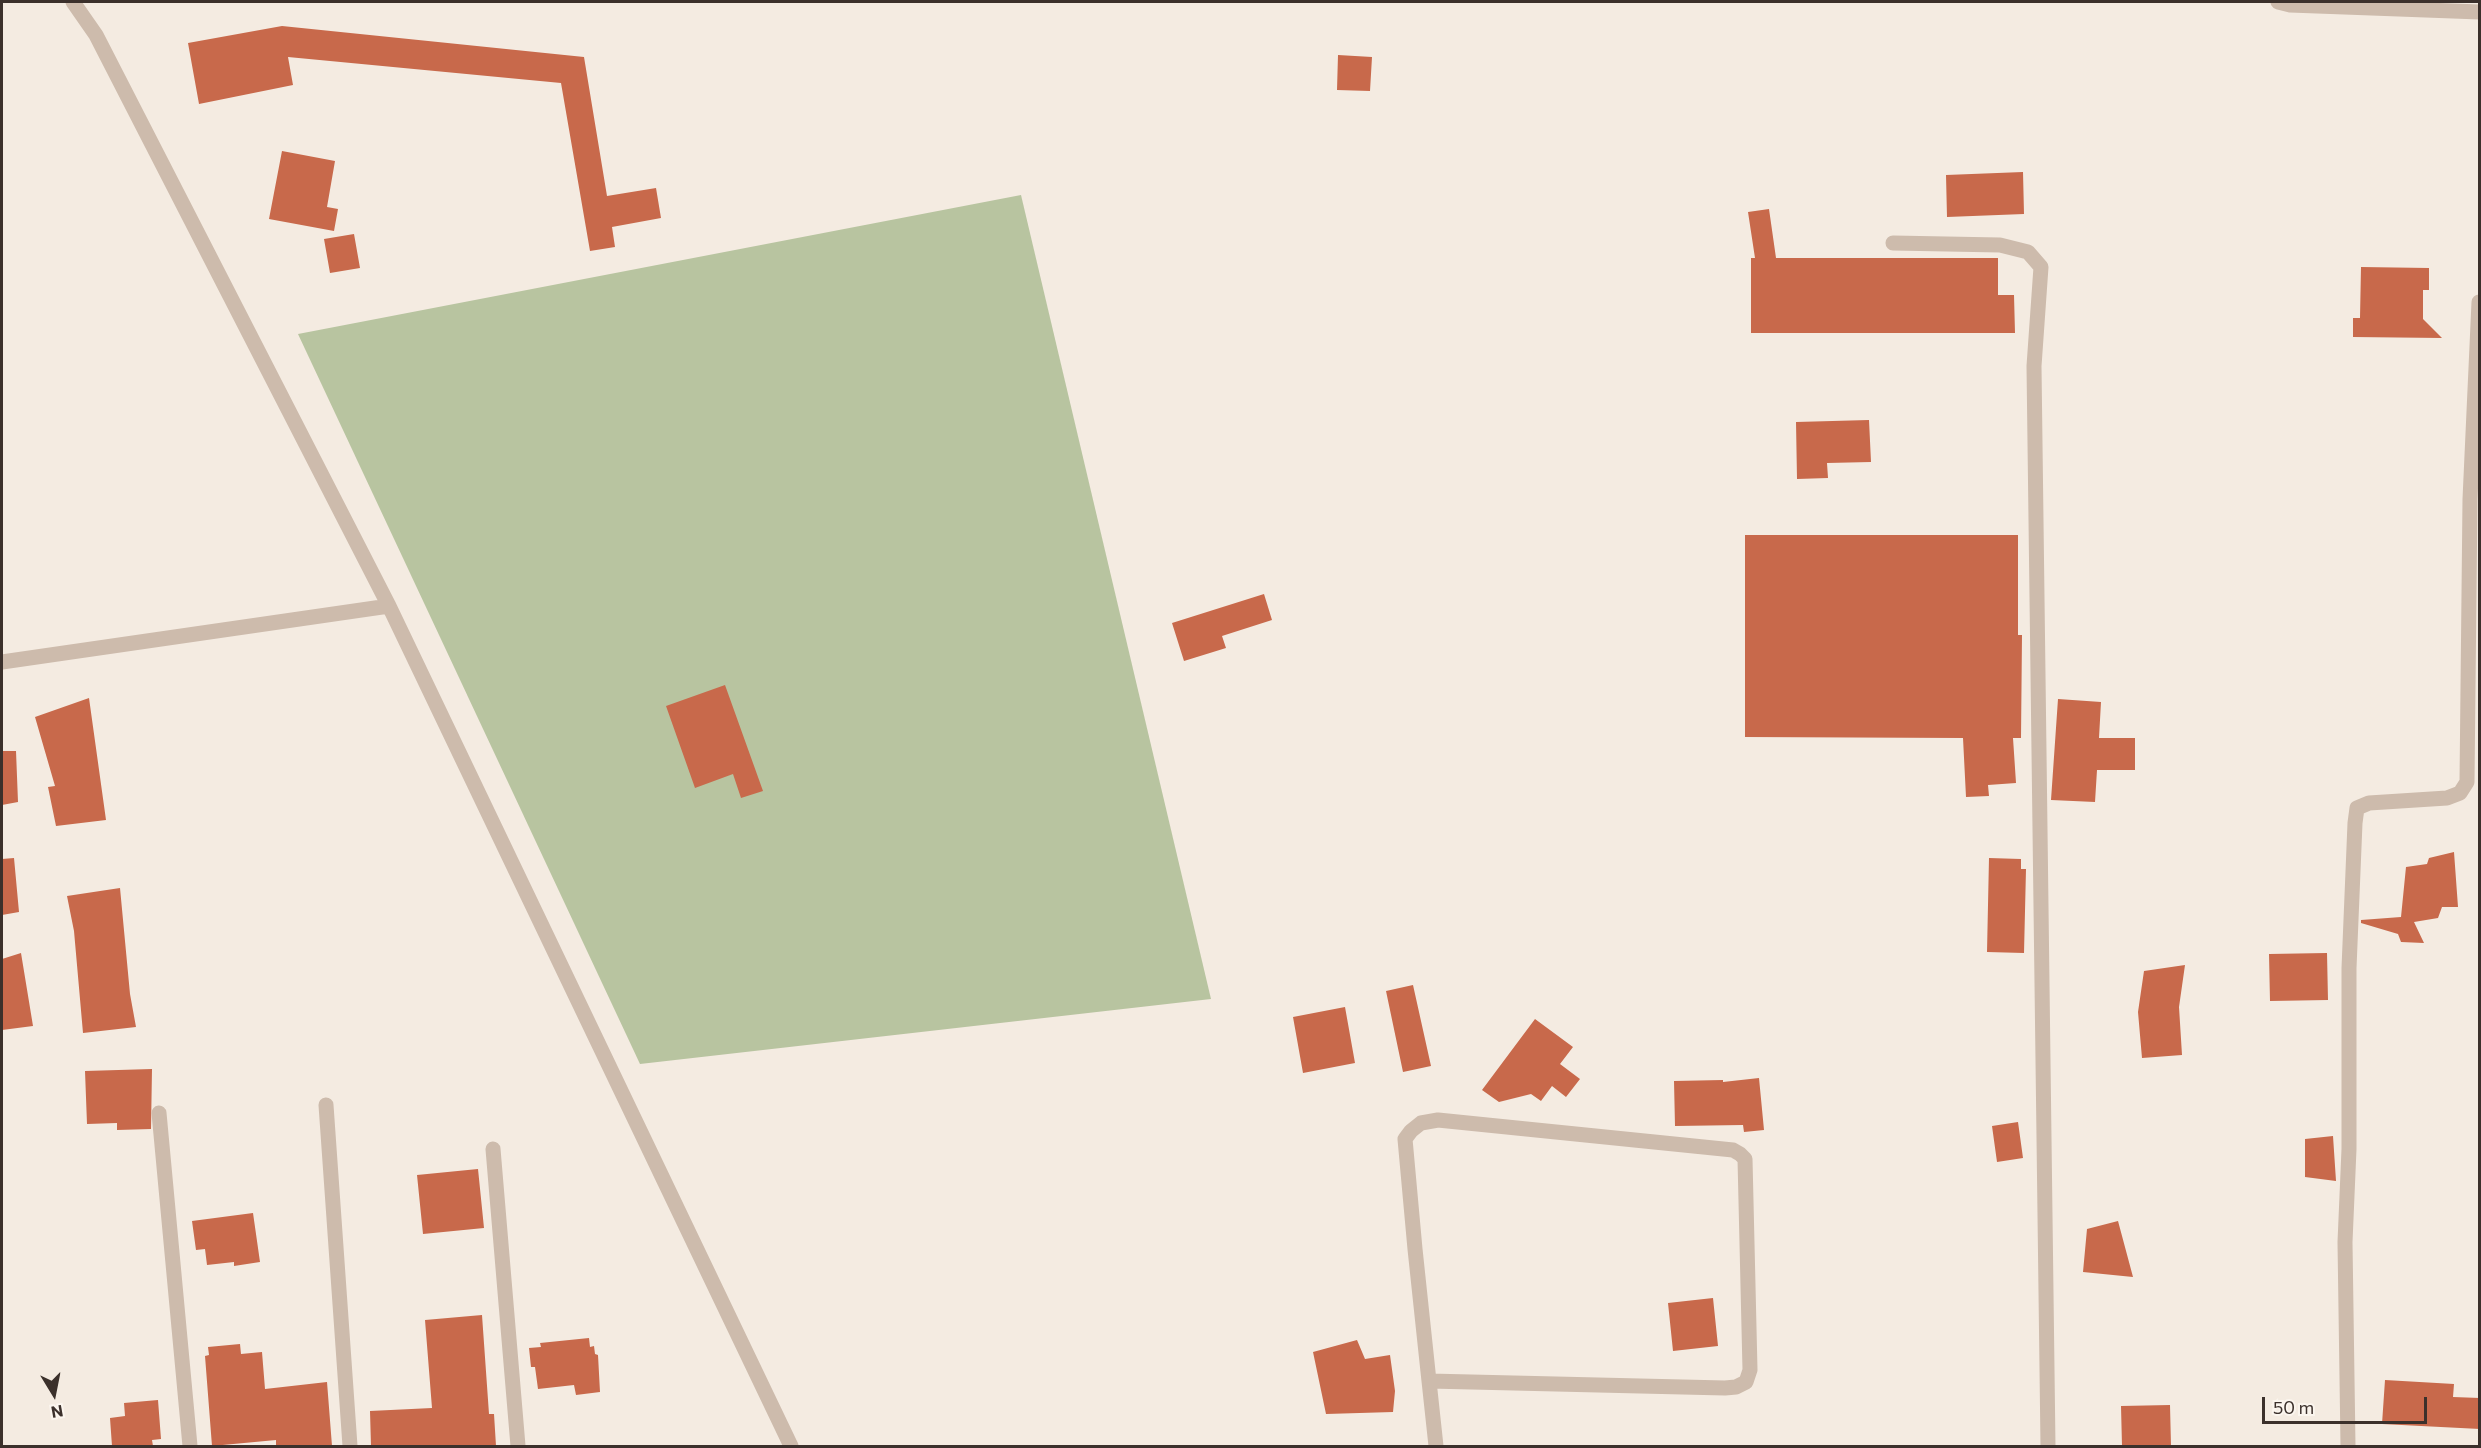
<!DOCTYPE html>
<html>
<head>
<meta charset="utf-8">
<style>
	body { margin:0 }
	#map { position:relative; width:2481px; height:1448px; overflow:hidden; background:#f4ebe1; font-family:Commissioner,sans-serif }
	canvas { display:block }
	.frame { position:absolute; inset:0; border:3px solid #3b302b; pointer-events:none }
	.north { position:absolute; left:24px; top:1364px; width:60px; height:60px; -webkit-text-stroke:4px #fbf5ee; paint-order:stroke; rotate:170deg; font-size:16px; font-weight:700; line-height:24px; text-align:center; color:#3b302b }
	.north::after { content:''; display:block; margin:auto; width:21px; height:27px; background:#3b302b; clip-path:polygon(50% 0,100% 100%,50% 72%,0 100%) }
	.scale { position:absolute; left:2262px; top:1397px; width:165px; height:27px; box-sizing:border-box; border:3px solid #3b302b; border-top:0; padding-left:8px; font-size:18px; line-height:21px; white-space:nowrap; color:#3b302b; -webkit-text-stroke:4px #fbf5ee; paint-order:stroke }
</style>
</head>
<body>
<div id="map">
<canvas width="2481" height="1448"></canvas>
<div class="frame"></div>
<div class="north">N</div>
<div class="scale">50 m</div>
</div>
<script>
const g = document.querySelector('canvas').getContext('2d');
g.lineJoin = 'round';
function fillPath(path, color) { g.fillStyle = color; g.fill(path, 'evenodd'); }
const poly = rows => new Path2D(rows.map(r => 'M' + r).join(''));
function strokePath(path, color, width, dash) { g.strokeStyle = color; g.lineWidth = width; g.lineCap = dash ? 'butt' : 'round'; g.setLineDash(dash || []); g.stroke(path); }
const green = poly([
	[1021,195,1211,999,640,1064,298,334]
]);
const building = poly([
	[282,26,584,57,607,196,656,188,661,218,612,227,615,247,590,251,561,83,288,57,293,85,199,104,188,43],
	[1338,55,1372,57,1370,91,1337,90],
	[282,151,335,161,327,207,338,209,334,231,269,219],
	[2023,172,2024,214,1947,217,1946,175],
	[1769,209,1776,258,1998,258,1998,295,2014,295,2015,333,1751,333,1751,258,1755,258,1748,212],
	[354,234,360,268,330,273,324,239],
	[2361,267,2429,268,2429,290,2423,290,2423,319,2442,338,2353,337,2353,318,2360,318],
	[1869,420,1871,462,1827,463,1828,478,1797,479,1796,422],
	[1745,535,2018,535,2018,635,2022,635,2021,738,2013,738,2016,783,1988,785,1989,796,1966,797,1963,738,1745,737],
	[1264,594,1272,620,1222,636,1226,648,1184,661,1172,623],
	[725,685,763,791,741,798,733,774,695,788,666,706],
	[89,698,106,820,56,826,48,787,55,786,35,717],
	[2058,699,2101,702,2099,738,2135,738,2135,770,2097,770,2095,802,2051,800],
	[2,751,16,751,18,802,2,805],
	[2454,852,2458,907,2442,907,2438,918,2414,922,2424,943,2401,942,2398,934,2361,923,2361,920,2401,917,2406,867,2427,864,2429,858],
	[14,858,19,912,2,915,2,859],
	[1989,858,2021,859,2021,869,2026,869,2024,953,1987,952],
	[120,888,130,994,136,1027,83,1033,74,931,67,896],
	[21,953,33,1026,2,1030,2,959],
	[2327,953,2328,1000,2270,1001,2269,954],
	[2185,965,2179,1007,2182,1055,2142,1058,2138,1012,2144,971],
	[1413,985,1431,1066,1403,1072,1386,991],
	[1345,1007,1355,1063,1303,1073,1293,1017],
	[1535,1019,1573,1047,1560,1064,1580,1079,1566,1097,1552,1086,1541,1101,1531,1094,1499,1102,1482,1090],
	[152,1069,151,1129,117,1130,117,1123,87,1124,85,1071],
	[1759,1078,1764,1130,1744,1132,1743,1125,1675,1126,1674,1081,1723,1080,1723,1082],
	[2018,1122,2023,1158,1997,1162,1992,1126],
	[2333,1136,2336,1181,2305,1177,2305,1139],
	[478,1169,484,1228,423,1234,417,1175],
	[253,1213,260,1262,234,1266,234,1262,207,1265,205,1249,196,1250,192,1221],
	[2118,1221,2133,1277,2083,1272,2087,1229],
	[1713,1298,1718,1346,1673,1351,1668,1303],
	[482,1315,489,1414,494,1414,496,1446,371,1446,370,1411,432,1408,425,1320],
	[589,1338,590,1347,594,1346,595,1354,598,1355,600,1392,576,1395,574,1385,538,1389,535,1367,531,1367,529,1348,541,1347,540,1343],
	[1357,1340,1365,1359,1390,1355,1395,1391,1393,1412,1326,1414,1313,1352],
	[240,1344,241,1354,262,1352,265,1389,327,1382,332,1446,276,1446,276,1440,212,1446,205,1356,209,1355,208,1347],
	[2385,1380,2454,1384,2453,1397,2480,1398,2480,1429,2382,1424],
	[158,1400,161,1439,152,1440,153,1446,112,1446,110,1418,125,1416,124,1403],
	[2170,1405,2171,1446,2122,1446,2121,1406]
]);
const street = poly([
	[73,2,96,35,389,606,791,1446],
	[2278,2,2290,5,2480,12],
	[1893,243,2000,245,2028,252,2041,267,2034,366,2048,1446],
	[2,662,389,606],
	[326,1105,350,1446],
	[159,1113,190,1446],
	[493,1149,518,1446],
	[1429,1381,1725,1388,1736,1387,1746,1382,1750,1370,1745,1159,1740,1154,1733,1150,1438,1120,1421,1123,1411,1131,1405,1139,1415,1249,1429,1381,1436,1446],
	[2348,1446,2345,1242,2349,1149,2349,968,2355,823,2357,808,2369,803,2447,798,2460,793,2467,782,2470,499,2479,302]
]);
fillPath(green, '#b8c4a0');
fillPath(building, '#c8694b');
strokePath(street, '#cdbbac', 15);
</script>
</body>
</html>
